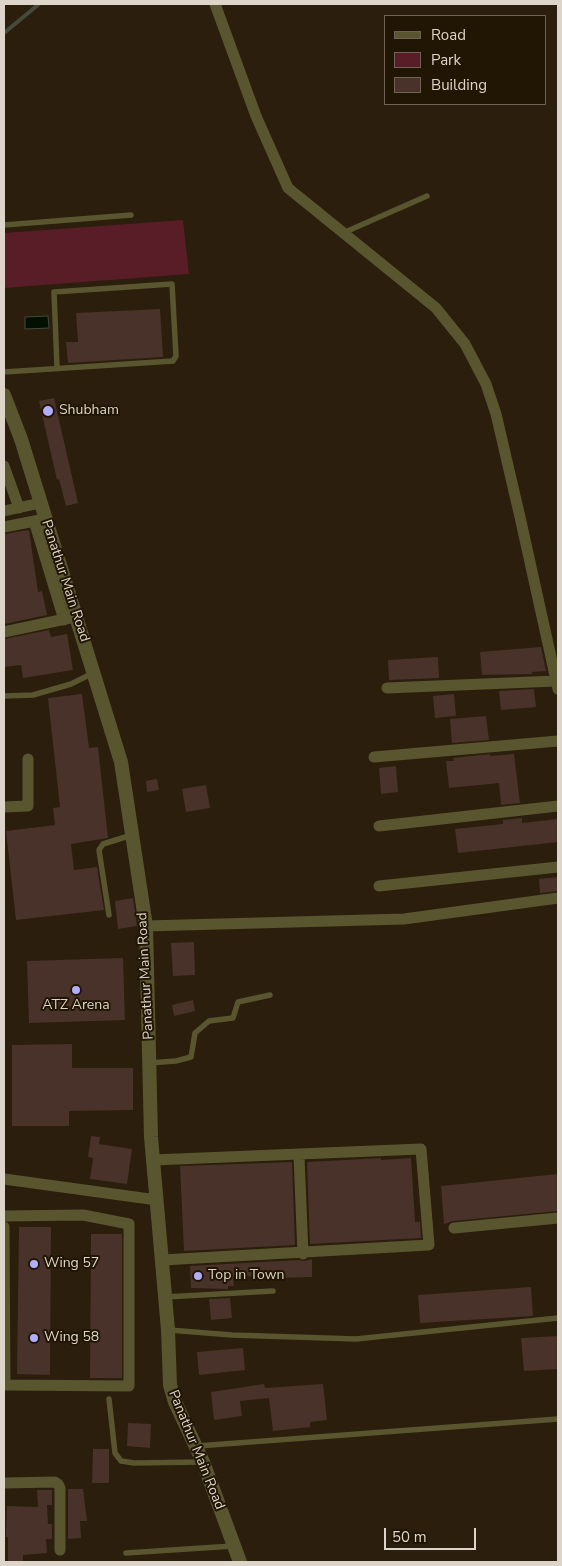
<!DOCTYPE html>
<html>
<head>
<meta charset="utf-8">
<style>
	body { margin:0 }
	#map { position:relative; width:562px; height:1566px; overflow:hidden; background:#2b1e0c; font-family:"Nunito Sans",sans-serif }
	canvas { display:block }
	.frame { position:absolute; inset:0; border:5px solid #ded5ca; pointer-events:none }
	.legend { position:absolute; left:384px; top:15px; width:162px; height:90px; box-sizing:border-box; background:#211504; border:1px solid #6d6253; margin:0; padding:6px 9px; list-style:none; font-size:15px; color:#ded5ca }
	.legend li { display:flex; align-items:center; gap:10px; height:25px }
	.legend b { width:25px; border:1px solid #6d6253 }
	.scale { position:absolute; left:384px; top:1528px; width:92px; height:22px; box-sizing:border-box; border:2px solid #ded5ca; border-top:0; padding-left:6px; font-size:15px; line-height:18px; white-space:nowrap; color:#ded5ca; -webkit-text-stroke:4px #211504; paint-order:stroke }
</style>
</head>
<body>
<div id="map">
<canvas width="562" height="1566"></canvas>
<div class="frame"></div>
<ul class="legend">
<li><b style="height:6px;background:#58552f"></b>Road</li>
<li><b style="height:14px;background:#581d26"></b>Park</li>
<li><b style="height:14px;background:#483229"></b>Building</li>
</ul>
<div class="scale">50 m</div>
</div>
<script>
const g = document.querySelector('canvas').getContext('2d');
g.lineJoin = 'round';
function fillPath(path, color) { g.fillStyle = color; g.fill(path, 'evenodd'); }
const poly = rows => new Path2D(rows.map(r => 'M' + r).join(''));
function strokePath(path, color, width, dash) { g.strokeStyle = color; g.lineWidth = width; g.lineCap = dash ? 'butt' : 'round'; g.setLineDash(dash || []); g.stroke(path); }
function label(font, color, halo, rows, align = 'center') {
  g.font = font + ' "Nunito Sans",sans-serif'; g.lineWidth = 4; g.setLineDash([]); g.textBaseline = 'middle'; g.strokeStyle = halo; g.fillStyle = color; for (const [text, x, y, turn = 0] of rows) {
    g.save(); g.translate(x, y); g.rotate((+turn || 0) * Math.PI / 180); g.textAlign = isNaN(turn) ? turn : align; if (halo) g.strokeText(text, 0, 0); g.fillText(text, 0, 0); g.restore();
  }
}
const green = poly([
	[183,220,189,274,4,288,4,233]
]);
const water = poly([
	[48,316,49,328,25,329,25,317,48,316]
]);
const stream = poly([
	[4,33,39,4]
]);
const building = poly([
	[160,309,163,357,68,363,66,342,78,342,76,313],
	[54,398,78,503,66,506,59,479,57,480,39,401],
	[29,530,38,592,42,591,47,615,4,624,4,534],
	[49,630,51,637,67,634,73,670,23,678,21,665,4,667,4,639],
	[541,647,546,671,532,672,532,674,482,675,480,652],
	[438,657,439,678,389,680,388,660],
	[534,689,536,707,501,710,499,691],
	[82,694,89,748,98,747,108,838,71,844,74,870,97,867,104,910,16,920,6,831,55,825,53,808,60,807,48,698],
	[454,694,456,716,435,718,433,696],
	[486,716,489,740,452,743,450,719],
	[490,754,490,756,514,754,520,803,501,805,499,783,449,788,446,761,454,761,453,758],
	[396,766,398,792,381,794,379,768],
	[157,779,159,790,147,792,146,781],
	[206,785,210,808,186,812,182,789],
	[522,818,522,823,558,819,558,842,458,853,455,829,503,824,503,820],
	[558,877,558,891,540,893,539,879],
	[133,898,137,926,118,929,115,901],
	[194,942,195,975,173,976,171,943],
	[123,958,125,1020,29,1023,27,961],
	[193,1000,195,1011,174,1016,172,1005],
	[72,1044,72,1068,133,1068,133,1110,69,1111,69,1126,12,1126,12,1045],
	[91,1136,100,1137,99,1144,132,1149,127,1184,90,1179,93,1158,88,1157],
	[381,1158,381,1160,411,1158,415,1222,420,1222,421,1238,310,1244,307,1162],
	[292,1162,295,1245,184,1251,180,1166],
	[558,1174,558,1211,453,1221,444,1224,441,1186],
	[19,1227,51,1227,50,1375,17,1374],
	[91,1234,122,1234,122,1378,90,1378],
	[312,1259,312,1277,276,1278,276,1275,233,1277,234,1286,228,1286,228,1289,191,1288,190,1266,299,1260,304,1261],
	[531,1287,533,1316,420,1323,418,1295],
	[230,1298,232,1318,211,1320,209,1299],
	[558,1336,558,1369,524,1371,521,1338],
	[243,1348,245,1370,199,1375,197,1352],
	[264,1384,265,1388,323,1384,327,1420,310,1422,310,1427,273,1431,269,1398,240,1401,242,1416,214,1420,211,1392],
	[128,1423,151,1424,150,1448,127,1446],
	[93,1449,109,1449,109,1483,92,1483],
	[68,1489,83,1489,87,1521,80,1521,81,1538,68,1539],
	[37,1490,52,1490,52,1505,47,1505,48,1524,52,1524,52,1539,46,1539,47,1553,23,1555,23,1562,8,1562,8,1537,6,1537,7,1506,38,1507]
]);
const service = poly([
	[4,225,131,215],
	[343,233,427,196],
	[4,372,173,361,176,356,172,284,54,292,57,367],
	[4,696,33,695,71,684,93,673],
	[109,915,99,850,103,844,132,835],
	[149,1063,176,1061,191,1057,195,1033,209,1021,233,1018,238,1002,270,995],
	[165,1297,273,1291],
	[169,1330,232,1335,356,1339,558,1318],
	[109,1399,115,1453,121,1461,134,1463,202,1462],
	[197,1446,558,1419],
	[126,1553,233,1546]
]);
const minor = poly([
	[215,4,256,116,288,188,436,308,465,344,486,384,496,414,520,517,558,689],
	[4,466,19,508],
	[4,511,40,503],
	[34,521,64,620],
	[4,527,40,520],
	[4,632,70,618],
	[387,688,556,681],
	[374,757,558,741],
	[4,807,28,806,28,759],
	[379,826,558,806],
	[379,886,558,867],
	[146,926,404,919,558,898],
	[299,1156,303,1254],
	[153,1160,421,1149,429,1245,162,1260],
	[4,1179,157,1200],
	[4,1216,83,1215,129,1224,129,1386,5,1385,4,1227],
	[454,1228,558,1218],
	[4,1483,55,1482,58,1484,60,1488,60,1550]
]);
const tertiary = poly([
	[4,395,21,439,121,762,146,926,151,1137,168,1330,170,1385,175,1402,203,1462,240,1562]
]);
const markers = [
	[48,411,6,"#b0aefa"],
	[76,990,5,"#b0aefa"],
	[34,1264,5,"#b0aefa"],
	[198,1276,5,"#b0aefa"],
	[34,1338,5,"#b0aefa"]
];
const poiNames = [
	["Shubham",59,411],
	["ATZ Arena",76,1006,"center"],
	["Wing 57",44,1264],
	["Top in Town",208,1276],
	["Wing 58",44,1338]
];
const streetNames = [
	["Panathur Main Road",65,581,72],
	["Panathur Main Road",146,976,-93],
	["Panathur Main Road",196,1450,68]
];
fillPath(green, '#581d26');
fillPath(water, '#030f00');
strokePath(water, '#454a3d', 1);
strokePath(stream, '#454a3d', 4);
fillPath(building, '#483229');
strokePath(service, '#58552f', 5.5);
strokePath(minor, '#58552f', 11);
strokePath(tertiary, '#58552f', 14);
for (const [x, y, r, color] of markers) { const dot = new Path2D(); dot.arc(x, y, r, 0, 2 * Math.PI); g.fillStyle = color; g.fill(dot); strokePath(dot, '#211504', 2); }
label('14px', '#ded5ca', '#211504', poiNames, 'left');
label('14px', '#ded5ca', '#211504', streetNames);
</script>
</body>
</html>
